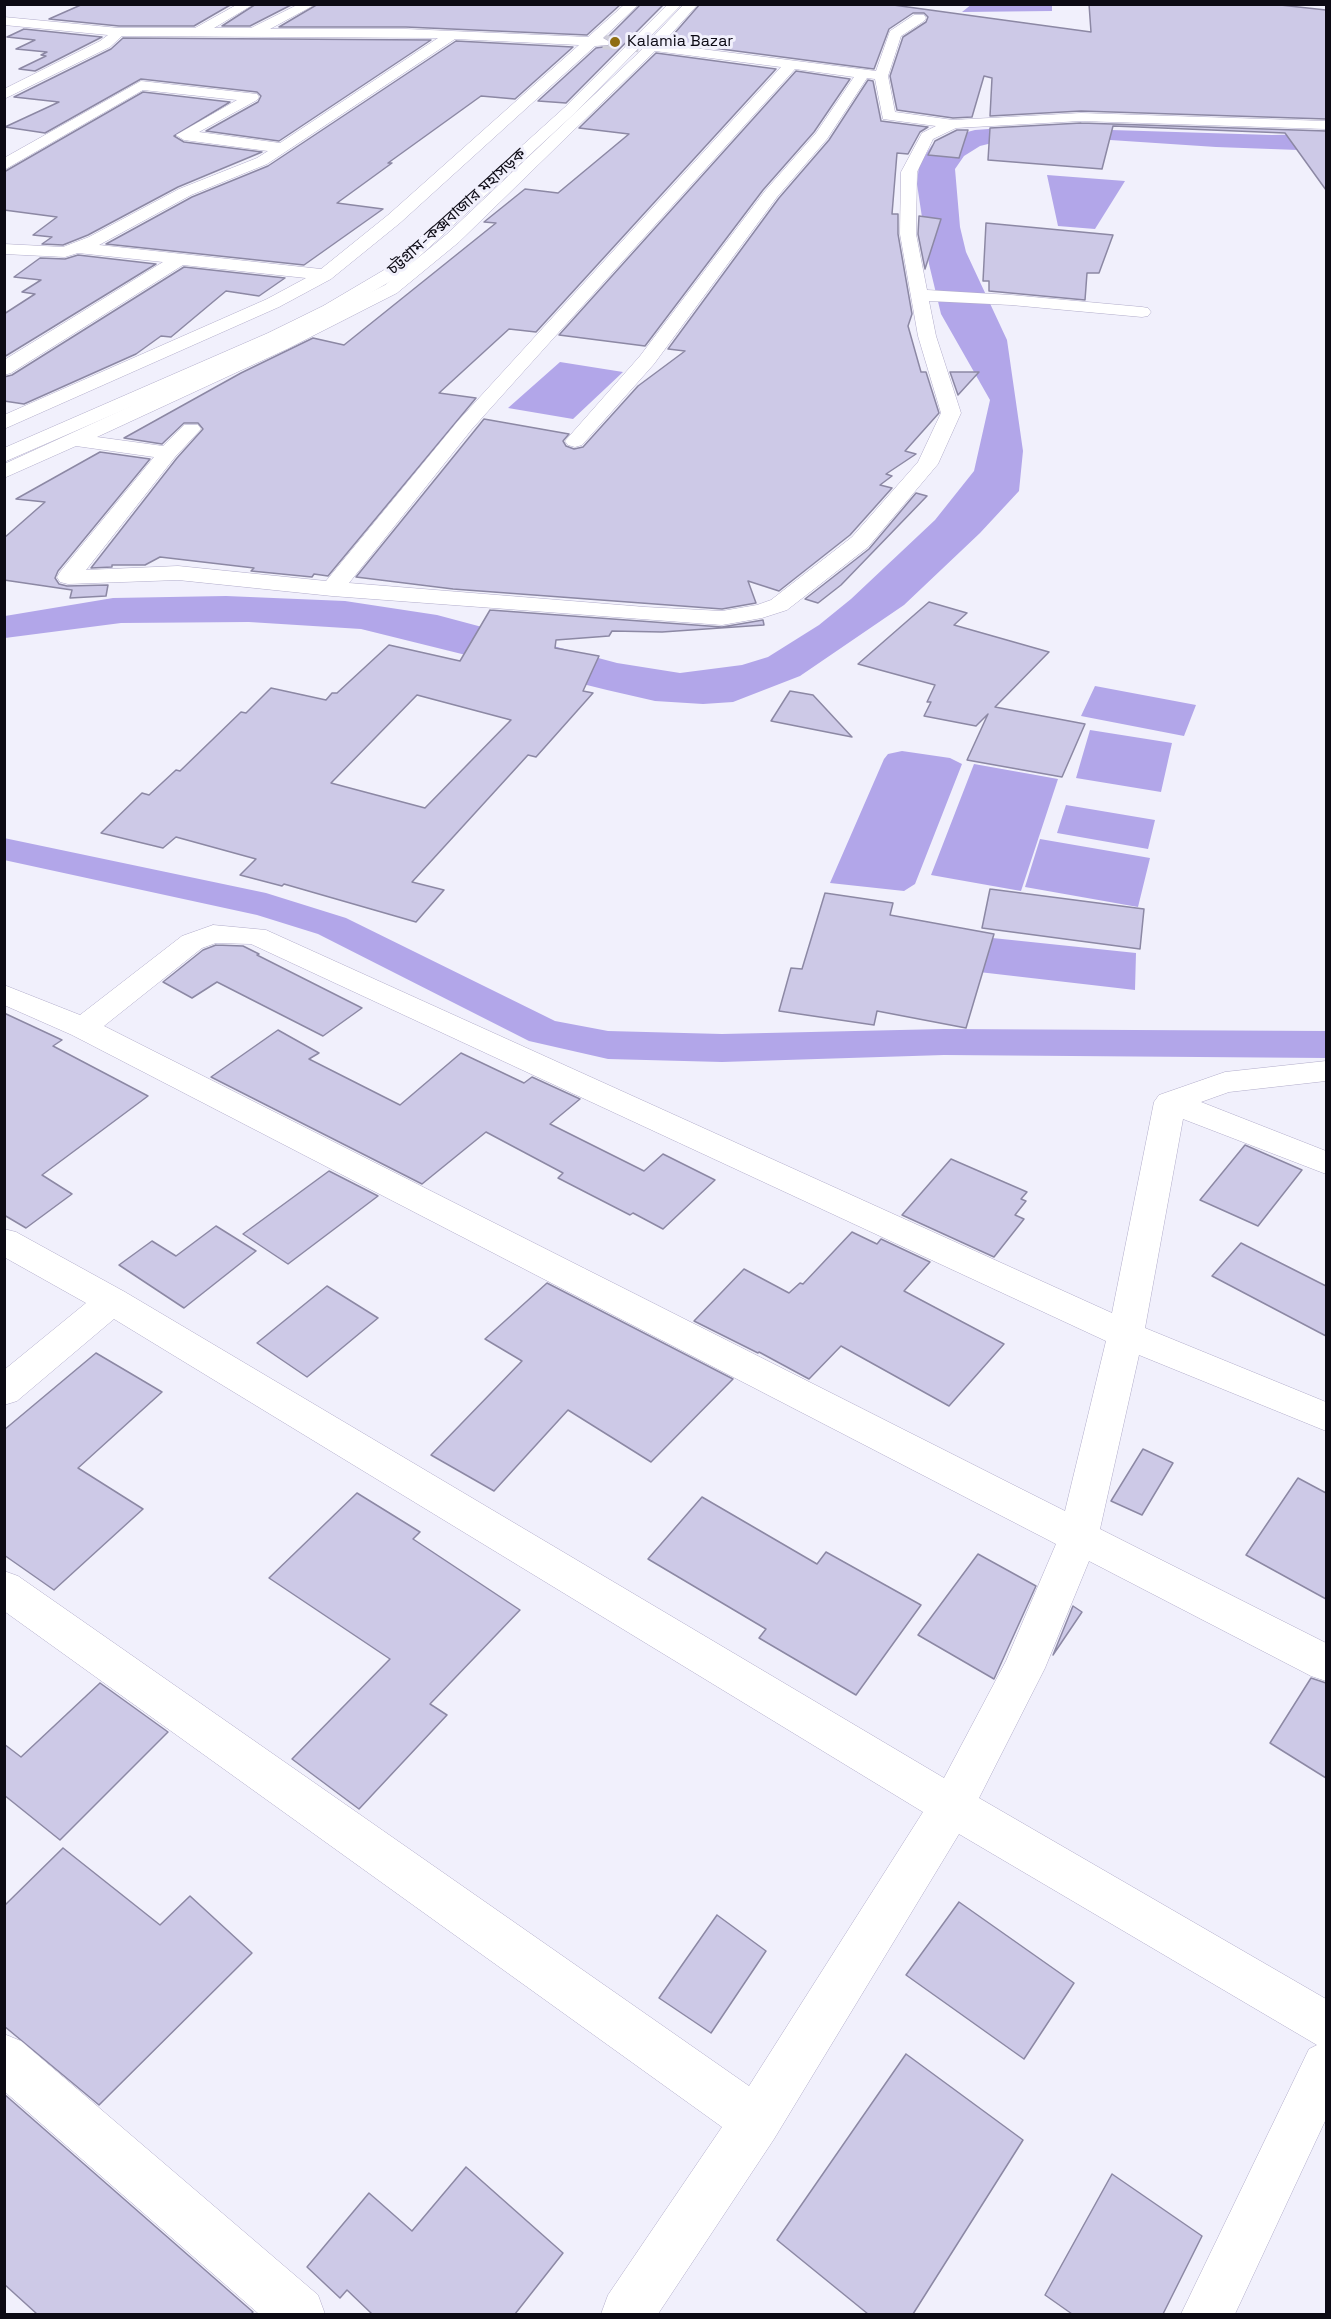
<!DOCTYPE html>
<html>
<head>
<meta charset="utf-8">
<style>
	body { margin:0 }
	#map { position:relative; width:1331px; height:2319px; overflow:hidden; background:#f1f0fc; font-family:"Space Grotesk",sans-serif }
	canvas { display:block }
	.frame { position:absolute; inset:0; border:6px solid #0c0a14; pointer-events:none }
</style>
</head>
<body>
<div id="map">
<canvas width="1331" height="2319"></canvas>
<div class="frame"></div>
</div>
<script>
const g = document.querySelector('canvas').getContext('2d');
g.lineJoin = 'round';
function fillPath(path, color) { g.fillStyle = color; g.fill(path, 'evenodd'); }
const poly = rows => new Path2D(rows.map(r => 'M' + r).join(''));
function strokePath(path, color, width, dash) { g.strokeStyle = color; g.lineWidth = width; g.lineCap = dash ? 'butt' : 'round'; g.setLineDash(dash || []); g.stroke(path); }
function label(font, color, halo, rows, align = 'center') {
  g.font = font + ' "Space Grotesk","Noto Sans Bengali",sans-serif'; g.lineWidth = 6; g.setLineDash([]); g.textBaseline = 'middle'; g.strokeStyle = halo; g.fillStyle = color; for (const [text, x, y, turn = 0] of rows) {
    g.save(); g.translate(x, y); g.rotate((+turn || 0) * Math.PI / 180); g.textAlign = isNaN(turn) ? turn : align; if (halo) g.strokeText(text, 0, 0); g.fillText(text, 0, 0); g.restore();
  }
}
const water = poly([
	[972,4,1052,5,1052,11,962,12],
	[1015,127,1272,135,1326,134,1326,151,1216,147,1095,139,1004,140,980,146,964,156,955,169,960,227,966,252,1007,340,1023,451,1019,491,980,533,904,605,800,676,733,702,703,704,655,701,607,690,361,629,249,622,121,623,5,638,5,616,113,598,226,596,345,601,437,615,617,663,680,673,742,665,768,657,819,625,851,599,935,520,974,471,990,400,941,314,929,264,917,184,919,165,932,145,948,137,975,130],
	[1047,175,1125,181,1095,229,1058,226],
	[560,362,623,372,573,419,508,408],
	[1095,686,1196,705,1184,736,1081,716],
	[1090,730,1172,743,1161,792,1076,778],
	[902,751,950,758,962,764,915,884,904,891,830,883,884,759,888,754],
	[974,764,1058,779,1021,891,931,875],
	[1066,805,1155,820,1148,849,1057,833],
	[1040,839,1150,858,1138,907,1025,887],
	[983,937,1136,953,1135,990,979,972]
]);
const canal = poly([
	[4,838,266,893,346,918,555,1021,608,1031,722,1034,944,1029,1326,1031,1326,1058,944,1055,722,1062,608,1059,529,1041,318,934,257,915,4,860,4,838]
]);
const building = poly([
	[83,4,232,4,194,26,119,26,49,19,83,4],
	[256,4,293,4,250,26,222,26,256,4],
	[318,4,621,4,587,35,406,27,279,27,318,4],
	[641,4,664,4,566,103,538,101,596,48,610,46,612,41,607,38,641,4],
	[700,4,886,4,1091,32,1089,4,1271,4,1326,10,1326,119,1081,111,990,116,992,78,984,76,972,117,953,118,897,110,890,76,903,37,926,22,928,17,924,13,913,13,889,29,874,69,667,42,700,4],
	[24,29,102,37,35,71,19,69,46,56,41,55,47,52,16,49,35,40,7,37,24,29],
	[123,38,431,40,279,141,206,131,258,102,261,96,257,92,141,79,45,133,5,127,59,102,14,97,111,49,123,38],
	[456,41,573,47,515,99,481,96,388,163,392,163,337,203,383,209,304,265,106,244,192,197,268,166,456,41],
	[656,53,776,69,536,332,509,329,439,393,476,398,328,576,314,574,312,577,251,571,254,568,160,557,145,565,112,565,112,567,91,568,177,458,203,429,198,423,184,423,162,444,124,438,241,373,313,338,344,345,496,223,484,222,525,189,558,193,629,134,579,128,656,53],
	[796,71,850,79,814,132,763,190,645,346,559,335,796,71],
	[868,80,873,81,881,121,928,127,920,132,908,154,897,153,892,214,898,214,898,234,912,314,908,326,921,372,926,372,939,413,905,451,916,454,886,474,892,476,880,485,892,488,850,535,779,591,748,581,756,603,722,609,453,589,356,577,484,419,569,434,563,441,566,446,574,449,583,447,638,386,685,351,668,349,779,198,829,140,868,80],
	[143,92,230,102,174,136,184,142,262,152,178,187,88,235,63,245,42,244,52,237,33,235,57,217,4,210,4,172,143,92],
	[1081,123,1326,131,1326,190,1285,133,1113,126,1102,169,988,160,990,128,1081,123],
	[957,130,968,130,959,158,928,155,935,141,957,130],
	[919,216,941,219,925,269,918,234,919,216],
	[986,223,1113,235,1099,273,1087,273,1085,300,989,291,989,281,983,281,986,223],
	[78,255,156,264,4,357,4,314,35,294,22,292,41,280,14,277,40,258,65,259,78,255],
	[184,267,285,278,259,296,226,291,171,337,161,336,136,354,24,404,4,401,4,377,12,375,184,267],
	[950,372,979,372,958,395,950,372],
	[100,452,150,459,58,571,55,578,59,584,67,586,108,585,106,596,70,598,72,590,4,580,4,538,45,502,16,499,100,452],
	[916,493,927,496,841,585,818,603,805,599,869,549,916,493],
	[929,602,967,613,954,625,1049,652,995,707,1085,724,1062,777,967,760,988,714,976,726,924,716,931,702,927,702,935,685,858,664,929,602],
	[490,610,722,627,763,620,764,625,662,632,612,631,609,636,556,640,555,648,599,656,583,691,593,693,536,757,528,755,412,882,444,890,416,922,284,884,282,886,240,875,256,859,176,837,163,848,101,833,142,793,149,795,176,770,180,771,241,712,246,713,271,688,326,700,332,693,337,693,389,645,460,661,490,610],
	[417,695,511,720,425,808,331,783,417,695],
	[790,691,813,695,852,737,771,721,790,691],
	[990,889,1144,909,1140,949,982,928,990,889],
	[825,893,893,903,890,915,994,934,966,1028,877,1011,874,1025,779,1011,791,968,802,969,825,893],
	[216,945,243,946,259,954,257,955,362,1008,323,1036,217,982,192,998,163,982,203,950,216,945],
	[4,1013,62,1040,53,1046,148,1096,42,1175,72,1194,26,1228,4,1215,4,1013],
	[278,1030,319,1053,309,1059,400,1105,461,1053,524,1083,532,1077,580,1099,550,1124,644,1171,663,1154,715,1180,663,1229,633,1213,630,1215,558,1178,563,1173,486,1132,422,1184,211,1077,278,1030],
	[1245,1145,1302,1170,1258,1226,1200,1200,1245,1145],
	[951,1159,1027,1192,1021,1199,1026,1201,1015,1215,1024,1219,994,1257,902,1215,951,1159],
	[329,1171,378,1196,288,1264,243,1234,329,1171],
	[216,1226,256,1251,184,1308,119,1265,152,1241,176,1256,216,1226],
	[852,1232,877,1244,881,1239,930,1262,904,1291,1004,1344,949,1406,841,1346,809,1379,759,1352,758,1353,694,1321,744,1269,789,1293,800,1283,803,1284,852,1232],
	[1241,1243,1326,1286,1326,1336,1212,1276,1241,1243],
	[547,1283,733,1379,651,1462,568,1410,494,1491,431,1455,522,1361,485,1339,547,1283],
	[327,1286,378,1318,307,1377,257,1343,327,1286],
	[96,1353,162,1392,78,1468,143,1509,54,1590,4,1555,4,1430,96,1353],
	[1143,1449,1173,1463,1142,1515,1111,1501,1143,1449],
	[1298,1478,1326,1493,1326,1599,1246,1555,1298,1478],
	[357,1493,420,1532,413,1539,520,1610,430,1704,447,1715,359,1809,292,1759,390,1659,269,1578,357,1493],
	[702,1497,817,1564,826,1552,921,1605,856,1695,759,1638,766,1629,648,1559,702,1497],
	[978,1554,1036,1586,994,1679,918,1635,978,1554],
	[1073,1606,1082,1612,1053,1655,1073,1606],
	[1311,1678,1326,1683,1326,1778,1270,1743,1311,1678],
	[100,1683,168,1732,60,1840,4,1795,4,1744,21,1757,100,1683],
	[63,1848,160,1925,190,1896,252,1953,99,2105,4,2026,4,1906,63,1848],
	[959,1902,1074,1983,1024,2059,906,1975,959,1902],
	[717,1915,766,1951,711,2033,659,1998,717,1915],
	[906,2054,1023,2140,913,2314,868,2314,777,2240,906,2054],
	[4,2094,253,2312,251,2314,37,2314,4,2284,4,2094],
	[466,2167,563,2253,515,2314,372,2314,347,2290,340,2298,307,2267,369,2193,412,2231,466,2167],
	[1112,2174,1202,2236,1163,2314,1072,2314,1045,2295,1112,2174]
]);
const streetTunnel = poly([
	[603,42,647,46]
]);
const street = poly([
	[238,4,254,4,214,28,251,28,299,4,316,4,270,29,406,29,588,37,625,4,639,4,603,38,610,42,608,45,595,46,400,223,331,279,279,307,4,429,4,415,267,299,306,278,183,265,11,373,4,375,4,360,163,262,78,253,65,257,4,254,4,244,63,247,89,237,179,189,257,158,268,151,184,140,176,135,237,100,143,90,4,170,4,158,141,81,257,94,259,97,257,100,199,132,280,143,438,38,122,36,110,47,4,99,4,89,100,41,108,35,4,25,4,17,119,28,195,28,238,4],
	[455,39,579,45,388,215,321,269,99,245,191,195,267,164,455,39],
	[684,4,698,4,662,44,876,71,890,31,914,15,924,15,926,18,924,21,901,36,888,76,895,112,953,120,1081,113,1326,121,1326,129,1081,121,956,128,933,139,917,172,916,234,927,290,1011,295,1142,307,1148,308,1151,312,1148,316,1142,317,1011,305,929,301,936,336,961,413,938,464,868,547,787,610,762,618,722,625,332,596,178,580,68,584,60,582,57,577,60,572,154,457,76,446,4,478,4,464,273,341,385,285,447,234,633,58,642,49,640,46,642,43,648,42,684,4],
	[655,51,781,67,458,421,326,581,178,566,86,570,175,457,201,429,198,425,184,425,163,446,97,437,287,349,397,293,459,242,655,51],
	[795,69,854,77,816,133,765,191,640,356,565,441,568,445,575,447,582,445,654,364,777,197,827,139,867,78,875,79,883,119,936,126,922,133,901,172,900,234,918,336,941,413,918,462,852,537,771,600,757,605,722,611,645,607,349,583,472,429,795,69],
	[213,925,266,930,1112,1313,1154,1102,1159,1095,1225,1072,1326,1061,1326,1081,1229,1092,1201,1102,1326,1151,1326,1174,1183,1119,1145,1328,1326,1402,1326,1431,1139,1355,1100,1529,1326,1643,1326,1681,1311,1676,1089,1561,1045,1668,979,1798,1326,1999,1326,2119,1235,2314,1181,2314,1309,2049,1317,2045,959,1834,774,2139,658,2314,601,2314,608,2295,722,2127,4,1611,4,1571,18,1576,749,2086,923,1812,114,1319,17,1401,4,1405,4,1370,86,1303,4,1257,4,1229,16,1232,125,1292,944,1778,1006,1661,1056,1544,72,1035,4,1005,4,985,80,1015,182,936,213,925],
	[216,943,251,944,1106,1341,1065,1511,104,1026,202,948,216,943],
	[4,2034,21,2041,318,2295,325,2314,259,2314,4,2091,4,2034]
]);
const highway = poly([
	[668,4,682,4,575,113,396,278,335,314,282,341,4,462,4,448,268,333,323,306,384,270,565,107,668,4]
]);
const markers = [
	[615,42,6,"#8f6d12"]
];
const farPoinames = [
	["Kalamia Bazar",627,42]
];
const farStreetnames = [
	["চট্টগ্রাম-কক্সবাজার মহাসড়ক",457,212,-42]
];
fillPath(water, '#b2a6e9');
fillPath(canal, '#b2a6e9');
fillPath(building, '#cdc9e7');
strokePath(building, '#8c88a4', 1.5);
strokePath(streetTunnel, '#cfced9', 14, [14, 8]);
strokePath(street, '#b1acca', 1);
strokePath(highway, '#b1acca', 1);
fillPath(street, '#fff');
fillPath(highway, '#fff');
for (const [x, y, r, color] of markers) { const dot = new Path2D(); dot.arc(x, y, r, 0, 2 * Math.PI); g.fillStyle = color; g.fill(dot); strokePath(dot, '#f1f0fc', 2); }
label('16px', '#0c0a14', '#f1f0fc', farPoinames, 'left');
label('16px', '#0c0a14', '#f1f0fc', farStreetnames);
</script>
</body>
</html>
